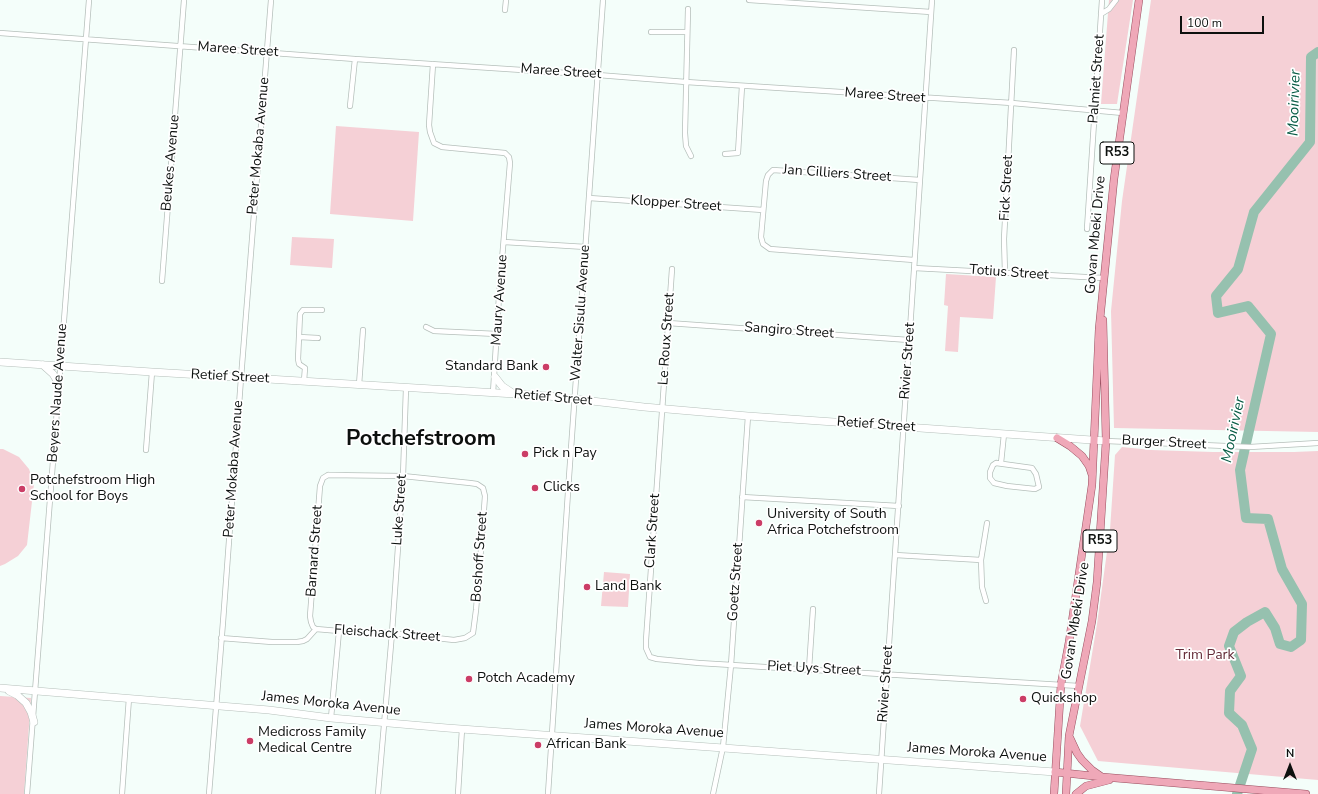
<!DOCTYPE html>
<html>
<head>
<meta charset="utf-8">
<style>
	body { margin:0 }
	#map { position:relative; width:1318px; height:794px; overflow:hidden; background:#f4fefa; font-family:"Nunito Sans",sans-serif }
	canvas { display:block }
	.north { position:absolute; left:1270px; top:746px; width:40px; height:40px; -webkit-text-stroke:3px #fff; paint-order:stroke; rotate:0deg; font-size:11px; font-weight:700; line-height:16px; text-align:center; color:#0c100e }
	.north::after { content:''; display:block; margin:auto; width:14px; height:18px; background:#0c100e; clip-path:polygon(50% 0,100% 100%,50% 72%,0 100%) }
	.scale { position:absolute; left:1180px; top:16px; width:84px; height:18px; box-sizing:border-box; border:2px solid #0c100e; border-top:0; padding-left:5px; font-size:12px; line-height:14px; white-space:nowrap; color:#0c100e; -webkit-text-stroke:3px #fff; paint-order:stroke }
</style>
</head>
<body>
<div id="map">
<canvas width="1318" height="794"></canvas>
<div class="north">N</div>
<div class="scale">100 m</div>
</div>
<script>
const g = document.querySelector('canvas').getContext('2d');
g.lineJoin = 'round';
function fillPath(path, color) { g.fillStyle = color; g.fill(path, 'evenodd'); }
const poly = rows => new Path2D(rows.map(r => 'M' + r).join(''));
function strokePath(path, color, width, dash) { g.strokeStyle = color; g.lineWidth = width; g.lineCap = dash ? 'butt' : 'round'; g.setLineDash(dash || []); g.stroke(path); }
function label(font, color, halo, rows, align = 'center') {
  g.font = font + ' "Nunito Sans",sans-serif'; g.lineWidth = 3.5; g.setLineDash([]); g.textBaseline = 'middle'; g.strokeStyle = halo; g.fillStyle = color; for (const [text, x, y, turn = 0] of rows) {
    g.save(); g.translate(x, y); g.rotate((+turn || 0) * Math.PI / 180); g.textAlign = isNaN(turn) ? turn : align; if (halo) g.strokeText(text, 0, 0); g.fillText(text, 0, 0); g.restore();
  }
}
const green = poly([
	[1109,0,1133,0,1117,104,1101,104],
	[1151,0,1318,0,1318,432,1114,428,1111,311,1122,201],
	[336,126,419,132,413,221,330,214],
	[292,237,334,239,332,268,290,265],
	[946,274,996,277,993,319,960,317,958,352,945,351,948,306,944,305],
	[1122,447,1151,450,1213,452,1294,452,1318,451,1318,780,1098,761,1080,726,1097,624,1110,530,1115,455],
	[0,449,3,449,19,457,29,469,34,484,27,545,18,556,5,564,0,566],
	[604,572,630,574,628,607,601,606],
	[0,696,31,698,24,794,0,794]
]);
const river = poly([
	[1237,794,1252,749,1242,725,1229,713,1230,691,1241,676,1229,646,1234,632,1247,622,1265,612,1275,628,1280,644,1291,647,1301,640,1302,604,1282,569,1268,519,1246,518,1240,470,1271,334,1248,306,1218,313,1216,296,1238,269,1254,212,1310,142,1311,57,1318,52]
]);
const street = poly([
	[749,0,931,12],
	[688,9,685,133,686,146,691,156],
	[505,10,506,0],
	[1101,14,1109,9,1116,0],
	[651,32,687,32],
	[0,33,355,59,598,75,686,82,1012,103,1123,113],
	[433,64,429,125,430,132,434,143,442,147,505,153,509,157,510,163,499,296,493,393],
	[350,106,355,59],
	[725,154,738,153,742,86],
	[589,198,763,210],
	[1087,229,1102,0],
	[504,242,586,247],
	[914,260,770,249,763,244,761,237,766,181,768,175,773,170,920,180],
	[914,268,1104,278],
	[672,269,646,640,646,648,650,657,657,659,699,663,1079,686],
	[1005,273,1004,239,1014,50],
	[162,281,184,0],
	[668,323,909,340],
	[426,327,434,331,497,334],
	[299,337,318,338],
	[304,381,305,368,299,364,298,359,300,314,303,310,322,310],
	[359,385,363,330],
	[1106,441,1250,447,1318,443],
	[146,450,152,372],
	[996,463,1032,468,1036,474,1039,487,1035,489,1007,486,994,483,990,478,990,472,993,465,996,463],
	[1001,463,1004,434],
	[328,475,403,476,470,483,477,484,483,488,485,496,480,562,476,610,473,633,465,638,454,640,392,633,339,631,316,629,313,627,311,622,310,616,320,486,323,478,328,475],
	[742,497,899,506],
	[895,555,981,560],
	[986,601,982,587,981,560,987,523],
	[221,638,272,642,297,642,303,641,307,639,316,629],
	[809,669,813,609],
	[331,718,339,631],
	[27,794,89,0],
	[122,794,129,698],
	[209,794,223,622,241,378,271,0],
	[378,794,392,633,403,476,406,388],
	[458,794,462,729],
	[548,794,569,477,603,0],
	[713,794,723,747,731,665,748,416],
	[879,794,932,0]
]);
const secondary = poly([
	[0,362,152,372,548,396,644,407,748,416,1106,441],
	[43,365,53,374,59,384],
	[495,377,502,386,514,394],
	[0,688,269,710,331,718,447,728,1055,772],
	[9,691,17,695,26,703,31,712,34,722]
]);
const primary = poly([
	[1057,438,1070,446,1082,456,1089,466,1092,475],
	[1070,738,1077,753,1082,760,1092,770,1102,777],
	[1055,772,1103,777,1306,794],
	[1054,794,1061,684,1069,642,1092,485,1099,329,1114,179,1139,0],
	[1066,794,1069,736,1092,621,1097,582,1106,441,1103,320],
	[1076,794,1086,786,1109,780]
]);
const markers = [
	[546,367,4,"#cb3d66"],
	[525,454,4,"#cb3d66"],
	[535,488,4,"#cb3d66"],
	[22,489,4,"#cb3d66"],
	[759,523,4,"#cb3d66"],
	[587,587,4,"#cb3d66"],
	[469,679,4,"#cb3d66"],
	[1023,699,4,"#cb3d66"],
	[250,741,4,"#cb3d66"],
	[538,745,4,"#cb3d66"]
];
const shields = [
	[1117,153,34],
	[1100,541,34]
];
const shieldNames = [
	["R53",1117,153],
	["R53",1100,541]
];
const streetNames = [
	["Maree Street",238,50,4],
	["Maree Street",561,72,4],
	["Palmiet Street",1097,79,-86],
	["Maree Street",885,96,4],
	["Peter Mokaba Avenue",259,146,-85],
	["Beukes Avenue",171,163,-85],
	["Jan Cilliers Street",837,174,4],
	["Fick Street",1007,188,-87],
	["Klopper Street",676,204,4],
	["Govan Mbeki Drive",1096,235,-85],
	["Totius Street",1009,273,4],
	["Maury Avenue",500,300,-86],
	["Walter Sisulu Avenue",581,313,-86],
	["Sangiro Street",789,331,4],
	["Le Roux Street",667,339,-86],
	["Rivier Street",908,361,-86],
	["Retief Street",230,377,3],
	["Beyers Naude Avenue",58,393,-86],
	["Retief Street",553,398,5],
	["Retief Street",876,425,4],
	["Burger Street",1164,443,3],
	["Peter Mokaba Avenue",234,469,-86],
	["Luke Street",400,510,-86],
	["Clark Street",653,531,-86],
	["Barnard Street",315,551,-86],
	["Boshoff Street",480,557,-86],
	["Goetz Street",736,582,-86],
	["Govan Mbeki Drive",1076,621,-81],
	["Fleischack Street",387,634,4],
	["Piet Uys Street",814,669,3],
	["Rivier Street",886,684,-86],
	["James Moroka Avenue",331,704,6],
	["James Moroka Avenue",654,729,4],
	["James Moroka Avenue",977,753,4]
];
const poiNames = [
	["Standard Bank",538,367,"right"],
	["Pick n Pay",533,454],
	["Potchefstroom High",30,481],
	["School for Boys",30,497],
	["Clicks",543,488],
	["University of South",767,515],
	["Africa Potchefstroom",767,531],
	["Land Bank",595,587],
	["Potch Academy",477,679],
	["Quickshop",1031,699],
	["Medicross Family",258,733],
	["Medical Centre",258,749],
	["African Bank",546,745]
];
const parkNames = [
	["Trim Park",1205,656]
];
const waterNames = [
	["Mooirivier",1295,103,-88],
	["Mooirivier",1234,430,-78]
];
const townNames = [
	["Potchefstroom",421,440]
];
fillPath(green, '#f5d0d6');
strokePath(river, '#96c1af', 10);
strokePath(street, '#b5bfba', 6);
strokePath(secondary, '#b5bfba', 8);
strokePath(primary, '#984d5e', 8);
strokePath(street, '#fff', 4.5);
strokePath(secondary, '#fff', 7);
strokePath(primary, '#efa8b8', 7);
for (const [x, y, r, color] of markers) { const dot = new Path2D(); dot.arc(x, y, r, 0, 2 * Math.PI); g.fillStyle = color; g.fill(dot); strokePath(dot, '#fff', 1.5); }
for (const [x, y, w] of shields) { const box = new Path2D(); box.roundRect(x - w / 2, y - 11, w, 22, 3); g.fillStyle = '#fff'; g.fill(box); strokePath(box, '#0c100e', 1); }
label('bold 13px', '#0c100e', null, shieldNames);
label('14px', '#0c100e', '#fff', streetNames);
label('14px', '#0c100e', '#fff', poiNames, 'left');
label('14px', '#642b38', '#fff', parkNames);
label('italic 15px', '#085c45', '#fff', waterNames);
label('bold 22px', '#0c100e', '#fff', townNames);
</script>
</body>
</html>
